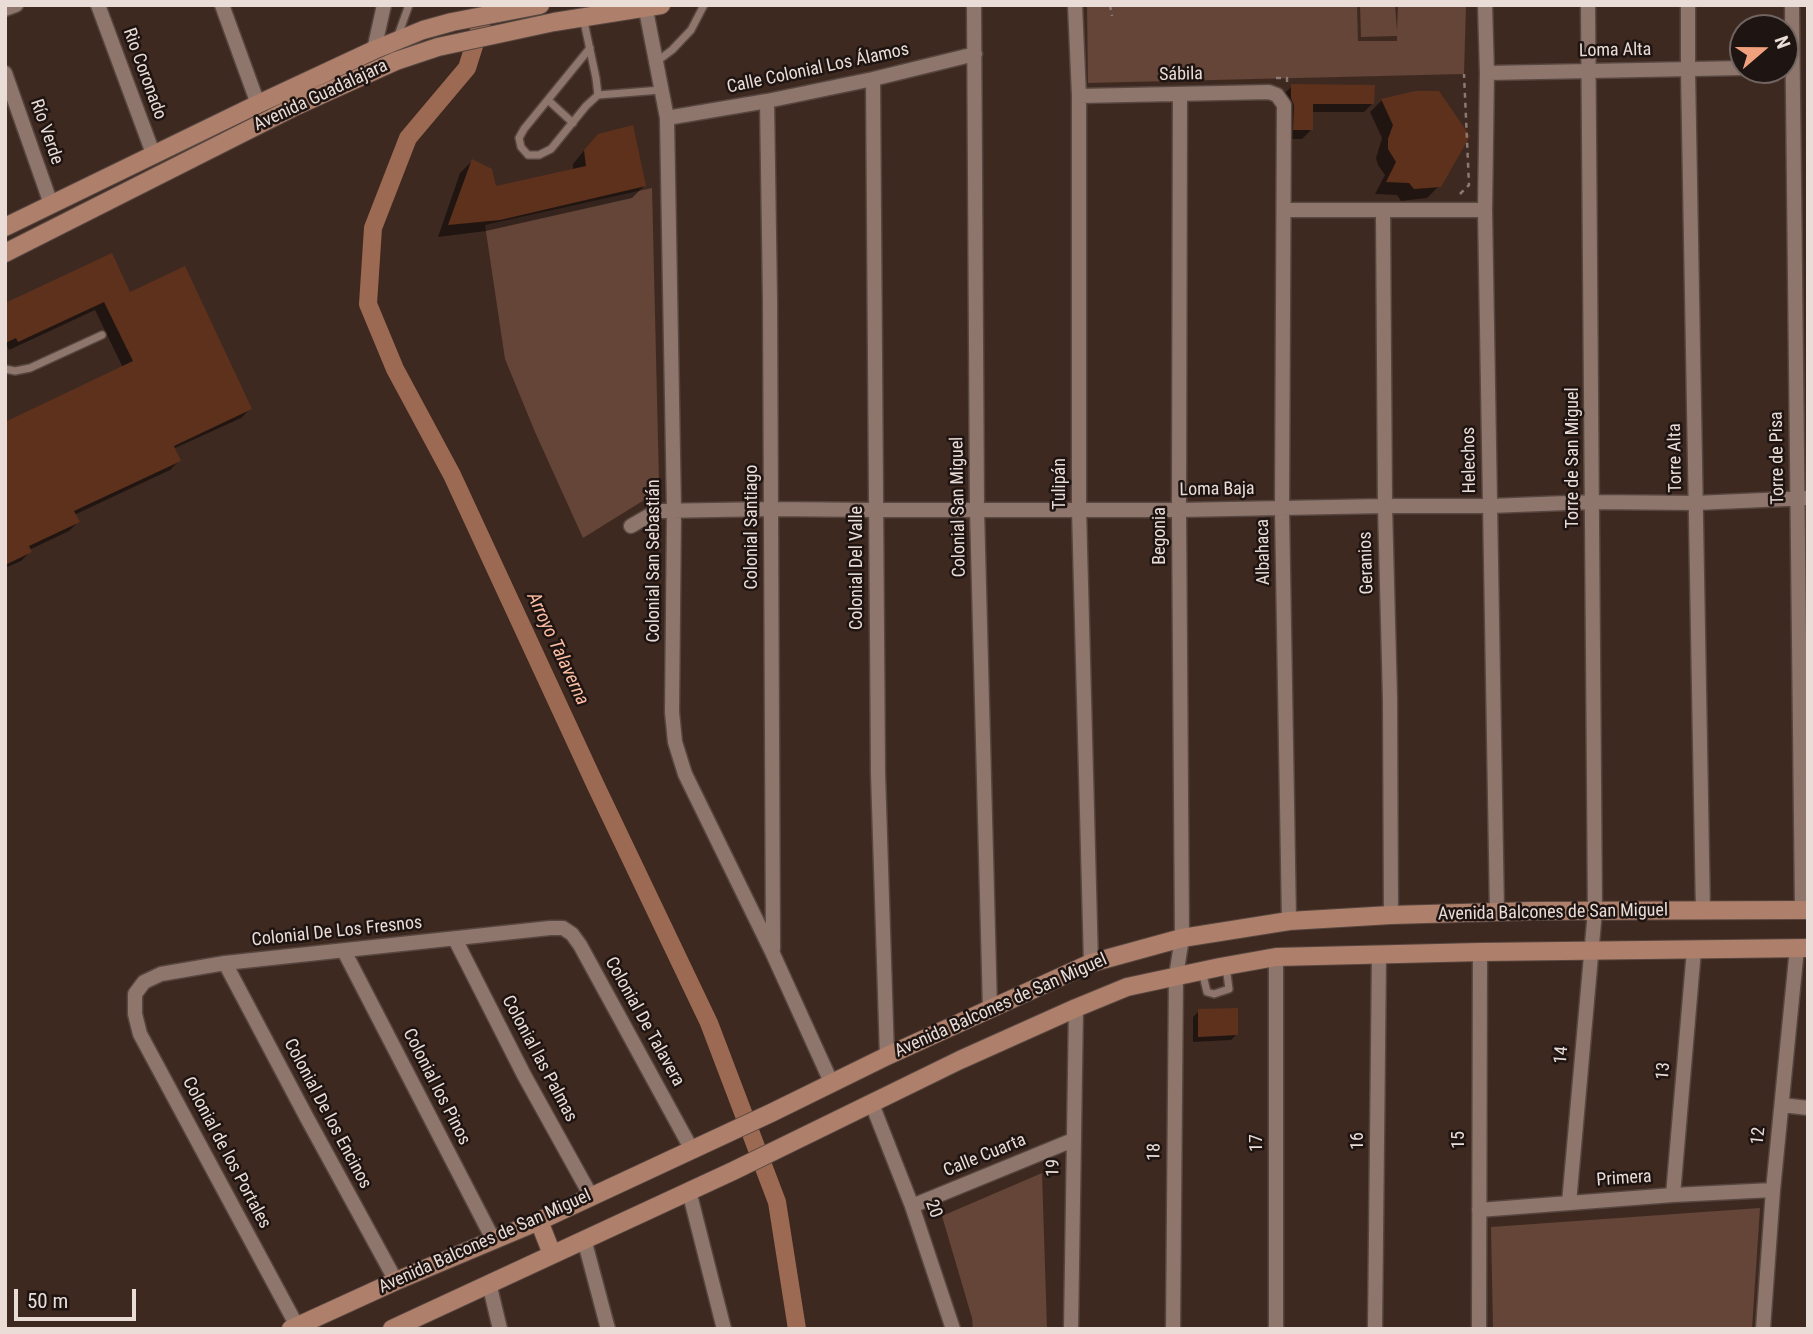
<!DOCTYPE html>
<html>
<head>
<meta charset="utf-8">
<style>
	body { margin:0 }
	#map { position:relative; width:1813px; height:1334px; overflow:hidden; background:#3e2921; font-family:"Roboto Condensed",sans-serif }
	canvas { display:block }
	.frame { position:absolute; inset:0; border:7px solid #eadcd7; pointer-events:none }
	.north { position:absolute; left:1729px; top:14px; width:70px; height:70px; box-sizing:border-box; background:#1e1411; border:2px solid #706460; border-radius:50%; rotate:70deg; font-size:19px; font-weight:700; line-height:28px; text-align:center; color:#eadcd7 }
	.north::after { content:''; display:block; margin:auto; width:24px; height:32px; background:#f2a17e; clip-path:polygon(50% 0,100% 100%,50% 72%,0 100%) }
	.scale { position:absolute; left:14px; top:1289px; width:122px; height:32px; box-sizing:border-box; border:4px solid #eadcd7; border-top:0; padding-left:9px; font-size:21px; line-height:24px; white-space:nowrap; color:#eadcd7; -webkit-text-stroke:5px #1e1411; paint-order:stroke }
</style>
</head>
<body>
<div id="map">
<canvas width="1813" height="1334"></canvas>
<div class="frame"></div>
<div class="north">N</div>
<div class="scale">50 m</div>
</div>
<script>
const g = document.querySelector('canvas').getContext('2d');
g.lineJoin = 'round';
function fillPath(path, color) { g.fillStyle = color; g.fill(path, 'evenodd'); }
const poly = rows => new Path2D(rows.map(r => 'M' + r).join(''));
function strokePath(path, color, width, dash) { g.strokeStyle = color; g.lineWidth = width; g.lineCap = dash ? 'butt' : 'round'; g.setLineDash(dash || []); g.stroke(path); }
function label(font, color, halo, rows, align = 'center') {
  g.font = font + ' "Roboto Condensed",sans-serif'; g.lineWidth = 5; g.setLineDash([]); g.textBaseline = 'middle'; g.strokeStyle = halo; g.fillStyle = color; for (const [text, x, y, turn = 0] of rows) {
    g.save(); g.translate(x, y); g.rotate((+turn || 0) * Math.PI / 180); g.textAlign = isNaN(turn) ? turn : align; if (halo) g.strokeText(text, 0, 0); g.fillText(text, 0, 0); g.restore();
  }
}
const green = poly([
	[1087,5,1357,5,1358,41,1397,41,1397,36,1361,37,1360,5,1395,5,1397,31,1398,5,1466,5,1464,74,1088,83],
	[652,188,659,482,649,497,583,538,535,432,505,359,485,225],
	[1042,1173,1047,1329,973,1329,972,1318,942,1216],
	[1760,1208,1752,1329,1493,1329,1491,1227]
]);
const shadow = poly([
	[1292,86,1373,103,1364,112,1311,112,1311,130,1302,139,1285,139,1283,95],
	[1382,100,1440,185,1427,198,1401,201,1397,195,1375,194,1385,175,1378,165,1376,158,1382,138,1370,112],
	[586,148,644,186,632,198,486,231,438,237,460,173,472,161,494,188,573,170,573,164],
	[130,294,250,409,241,418,173,449,179,461,170,470,74,515,78,522,69,531,29,550,30,552,21,561,5,568,5,424,123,368,95,310,9,350,7,346,5,347,5,305],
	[1199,1011,1237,1034,1231,1040,1193,1042,1193,1017]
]);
const canal = poly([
	[487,5,467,68,408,138,373,228,368,304,395,369,452,475,595,784,709,1023,777,1202,797,1329]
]);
const building = poly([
	[1291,84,1375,85,1374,104,1313,104,1313,130,1293,130,1294,105,1291,98],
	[1415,91,1439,91,1470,136,1441,187,1414,189,1409,183,1386,182,1396,162,1388,149,1388,139,1393,125,1381,99],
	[633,125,646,186,500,220,448,225,472,159,492,169,496,186,586,166,584,150,598,134],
	[112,253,130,292,185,266,252,409,174,446,181,461,74,511,80,522,29,546,32,552,5,565,5,422,133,361,104,302,18,342,16,338,5,343,5,303],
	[1238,1008,1238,1035,1198,1037,1198,1009]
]);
const path = poly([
	[1110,5,1112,16],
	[1276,78,1287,78,1287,85],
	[1460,194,1469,185,1464,74]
]);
const lane = poly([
	[583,17,596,78,598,95],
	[397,38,409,5],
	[590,48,524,129,519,138,521,147,528,155,539,155,551,149,586,106,598,95,661,90],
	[656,62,672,50,691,30,704,5],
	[548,100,573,123],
	[5,369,15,371,30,368,102,335],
	[1202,971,1207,992,1214,994,1229,989,1226,966]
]);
const street = poly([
	[98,5,154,156],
	[222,5,258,104],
	[645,5,667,118,674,511,672,712,675,742,685,774,773,954,832,1084],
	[974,5,977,510,990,1009],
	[1075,5,1079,96,1079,509,1091,963],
	[1485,5,1487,73,1485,210,1497,913],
	[1688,5,1688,70,1703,911],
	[1792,5,1802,910],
	[5,9,16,5],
	[374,50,384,5],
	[5,73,51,204],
	[1487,73,1743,68],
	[873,79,878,773,887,1056],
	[1079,96,1269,92,1277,95,1284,105,1282,509,1289,921],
	[767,101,770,300,773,949],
	[667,118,767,101,873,79,975,54],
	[1284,210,1485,210],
	[1383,211,1385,506,1390,699,1391,915],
	[631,526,657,511,771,509,876,510,1179,510,1385,506,1490,506,1592,502,1696,503,1808,498],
	[455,939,524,1075,591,1196],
	[344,951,494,1241],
	[1276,957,1276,1329],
	[225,963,307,1118,396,1281],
	[872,1104,912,1206,953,1329],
	[1782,1105,1808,1108],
	[689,1191,724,1329],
	[1673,1195,1694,950],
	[1569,1203,1595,911,1588,5],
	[912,1206,1073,1140],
	[1479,1210,1673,1195,1773,1190],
	[584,1239,608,1329],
	[489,1283,500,1329],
	[297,1326,140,1034,135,1014,135,994,144,982,161,974,225,963,550,928,563,928,572,934,580,945,692,1150],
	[1071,1329,1076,1008],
	[1173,1329,1176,976,1182,938,1179,510,1180,94],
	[1375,1329,1379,954],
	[1479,1329,1480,952],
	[1763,1329,1773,1190,1797,948]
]);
const secondary = poly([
	[5,227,258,104,374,50,423,30,452,22,540,5],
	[5,253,294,107,396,61,438,47,554,22,661,5],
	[539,1221,552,1254],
	[291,1329,396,1281,539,1221,771,1113,887,1056,1091,963,1182,938,1289,921,1391,915,1533,911,1808,910],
	[392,1329,733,1171,960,1060,1076,1008,1127,987,1220,967,1276,957,1480,952,1808,948]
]);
const streetNames = [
	["Loma Alta",1615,51,-1],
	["Calle Colonial Los Álamos",818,69,-12],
	["Rio Coronado",144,74,70],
	["Sábila",1181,75,-1],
	["Avenida Guadalajara",321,96,-25],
	["Río Verde",46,132,71],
	["Torre de San Miguel",1573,458,-90],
	["Torre Alta",1676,458,-91],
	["Torre de Pisa",1778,458,-91],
	["Helechos",1470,460,-91],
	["Tulipán",1060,484,-90],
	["Loma Baja",1217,490,-1],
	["Colonial San Miguel",959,507,-91],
	["Colonial Santiago",752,527,-90],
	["Begonia",1160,536,-90],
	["Albahaca",1264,552,-91],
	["Colonial San Sebastián",654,561,-90],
	["Geranios",1367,563,-92],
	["Colonial Del Valle",857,568,-90],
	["Avenida Balcones de San Miguel",1553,913,-1],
	["Colonial De Los Fresnos",337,932,-6],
	["Avenida Balcones de San Miguel",1001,1006,-24],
	["Colonial De Talavera",644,1022,61],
	["14",1562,1055,-85],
	["Colonial las Palmas",539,1059,62],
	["13",1664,1071,-85],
	["Colonial los Pinos",436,1087,63],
	["Colonial De los Encinos",327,1114,62],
	["12",1759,1136,-84],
	["15",1459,1140,-90],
	["16",1358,1141,-90],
	["17",1257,1143,-90],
	["18",1155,1152,-89],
	["Colonial de los Portales",226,1153,62],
	["Calle Cuarta",985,1156,-22],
	["19",1054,1168,-89],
	["Primera",1624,1179,-4],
	["20",933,1209,70],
	["Avenida Balcones de San Miguel",485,1242,-24]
];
const waterNames = [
	["Arroyo Talaverna",557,649,65]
];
fillPath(green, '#644538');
fillPath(shadow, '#0007');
strokePath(canal, '#9c6953', 18);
fillPath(building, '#5e311d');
strokePath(lane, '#57463f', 10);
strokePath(street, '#57463f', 17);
strokePath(secondary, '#57463f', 20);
strokePath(path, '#8b7973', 2.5, [5, 5]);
strokePath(lane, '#8e766c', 7);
strokePath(street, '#8e766c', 14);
strokePath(secondary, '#ae806c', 18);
label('18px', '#eadcd7', '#1e1411', streetNames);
label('italic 19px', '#fcbca2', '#1e1411', waterNames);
</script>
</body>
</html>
